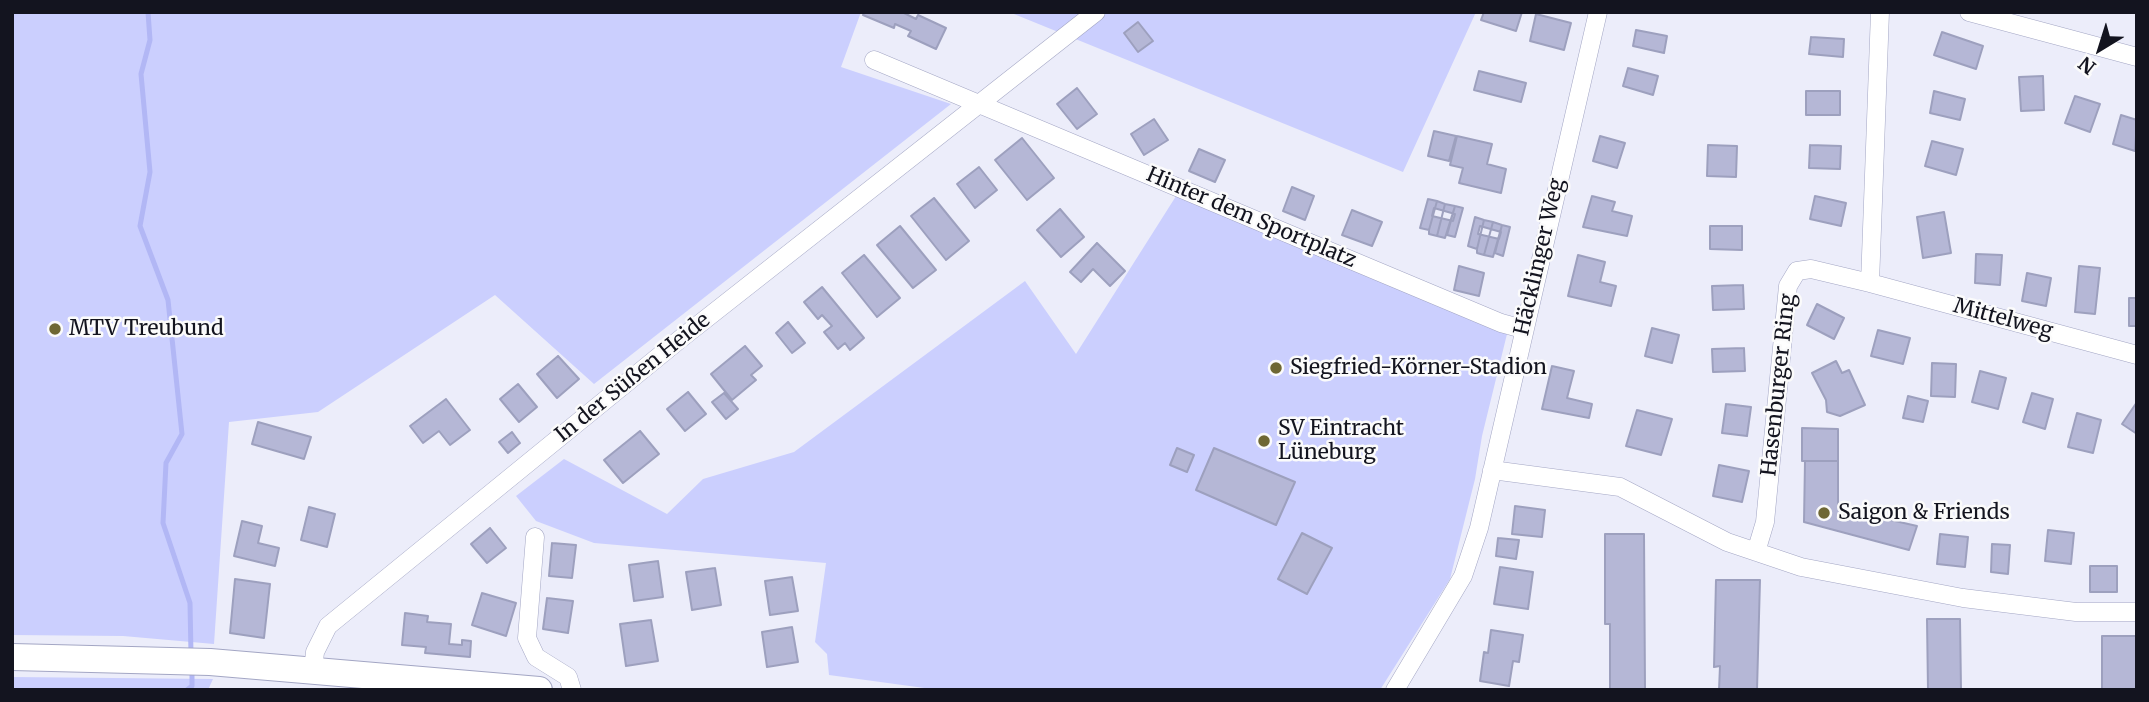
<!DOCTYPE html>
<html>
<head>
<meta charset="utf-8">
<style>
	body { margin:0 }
	#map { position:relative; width:2149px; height:702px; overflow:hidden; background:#ecedfa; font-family:Merriweather,serif }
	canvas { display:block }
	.frame { position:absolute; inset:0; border:14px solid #13141f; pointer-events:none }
	.north { position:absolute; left:2065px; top:14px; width:70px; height:70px; -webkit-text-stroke:5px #fbfbfb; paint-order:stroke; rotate:218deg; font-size:19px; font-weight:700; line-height:28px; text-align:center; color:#13141f }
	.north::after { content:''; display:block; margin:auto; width:24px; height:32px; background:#13141f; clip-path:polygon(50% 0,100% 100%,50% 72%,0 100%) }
</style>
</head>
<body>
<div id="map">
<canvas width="2149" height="702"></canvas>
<div class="frame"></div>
<div class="north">N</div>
</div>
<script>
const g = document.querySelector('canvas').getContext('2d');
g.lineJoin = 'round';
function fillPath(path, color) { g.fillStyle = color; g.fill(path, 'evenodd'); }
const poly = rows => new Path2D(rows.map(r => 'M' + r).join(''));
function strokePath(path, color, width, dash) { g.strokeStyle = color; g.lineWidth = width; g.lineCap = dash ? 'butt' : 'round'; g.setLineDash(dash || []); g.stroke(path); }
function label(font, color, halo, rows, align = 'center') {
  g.font = font + ' Merriweather,serif'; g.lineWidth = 5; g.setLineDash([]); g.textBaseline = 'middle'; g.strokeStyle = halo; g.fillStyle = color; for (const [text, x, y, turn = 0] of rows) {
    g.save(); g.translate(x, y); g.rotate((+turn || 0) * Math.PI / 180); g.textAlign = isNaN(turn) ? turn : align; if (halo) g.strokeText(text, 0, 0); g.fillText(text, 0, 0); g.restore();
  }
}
const green = poly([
	[12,12,861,12,841,67,951,104,594,384,495,295,318,412,229,422,214,644,123,636,12,635],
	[1009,12,1476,12,1403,172],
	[1178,193,1507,334,1482,436,1475,479,1450,579,1380,690,939,690,829,675,827,654,815,642,826,563,594,543,536,521,516,496,564,459,667,514,703,479,794,452,1025,281,1076,354],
	[12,677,213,679,208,690,12,690]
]);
const stream = poly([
	[148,12,150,40,141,74,150,172,140,226,168,300,182,434,166,463,163,523,190,603,191,654],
	[187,690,192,686,192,671]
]);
const building = poly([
	[864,12,902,12,916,19,918,15,946,28,936,49,908,36,911,31,895,24,894,28,863,15,864,12],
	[1484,12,1522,12,1516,31,1481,20,1484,12],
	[1536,14,1571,23,1564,50,1530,41,1536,14],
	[1138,22,1153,41,1138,52,1124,33,1138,22],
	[1636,30,1667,36,1664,53,1633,46,1636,30],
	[1942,32,1983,46,1976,69,1934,55,1942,32],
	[1811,37,1844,39,1843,57,1809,54,1811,37],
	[1628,68,1658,76,1653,95,1623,86,1628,68],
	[1479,71,1526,83,1521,102,1474,90,1479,71],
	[2043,76,2044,110,2021,111,2019,77,2043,76],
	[1077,88,1097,114,1077,129,1057,104,1077,88],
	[1806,91,1840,91,1840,115,1806,115,1806,91],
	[1934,91,1965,99,1960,120,1930,113,1934,91],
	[2075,96,2100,104,2090,132,2065,123,2075,96],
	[2121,115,2137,120,2135,151,2113,144,2121,115],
	[1154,119,1168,140,1144,155,1131,134,1154,119],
	[1434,131,1456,136,1449,161,1428,156,1434,131],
	[1457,136,1492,144,1487,164,1506,169,1501,193,1459,183,1463,168,1450,165,1457,136],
	[1600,136,1625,143,1617,168,1593,161,1600,136],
	[1022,138,1054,178,1027,200,995,160,1022,138],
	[1932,141,1963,149,1956,175,1925,166,1932,141],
	[1708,145,1737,146,1736,177,1707,176,1708,145],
	[1810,145,1841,146,1840,169,1809,168,1810,145],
	[1199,149,1225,160,1215,182,1189,171,1199,149],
	[979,167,997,190,975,208,957,184,979,167],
	[1292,187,1314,196,1305,220,1283,211,1292,187],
	[1592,196,1615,202,1612,211,1632,216,1627,236,1583,227,1592,196],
	[1815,196,1846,203,1841,226,1810,219,1815,196],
	[934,198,969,241,946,260,911,216,934,198],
	[1428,199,1437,201,1429,230,1420,228,1428,199],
	[1437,201,1445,204,1437,236,1429,234,1429,230,1437,201],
	[1445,204,1455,206,1445,238,1437,236,1445,204],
	[1455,206,1463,208,1455,237,1447,235,1455,206],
	[1434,208,1455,214,1453,221,1432,216,1434,208],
	[1060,209,1084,237,1061,257,1037,230,1060,209],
	[1352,210,1382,222,1372,246,1342,235,1352,210],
	[1944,212,1951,253,1923,258,1917,217,1944,212],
	[1475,217,1484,220,1477,249,1468,246,1475,217],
	[1484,220,1493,222,1484,255,1477,253,1477,249,1484,220],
	[1493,222,1502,225,1493,257,1484,255,1493,222],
	[1502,225,1510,227,1503,256,1495,253,1502,225],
	[900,226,936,270,913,288,877,245,900,226],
	[1480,226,1501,232,1499,239,1478,234,1480,226],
	[1710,226,1742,226,1742,250,1710,249,1710,226],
	[1097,243,1125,271,1110,286,1093,269,1081,282,1070,272,1097,243],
	[1976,254,2002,255,2000,285,1975,283,1976,254],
	[864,255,900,298,877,317,842,273,864,255],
	[1578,255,1605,262,1600,282,1616,286,1611,306,1568,296,1578,255],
	[1459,266,1484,273,1479,296,1454,290,1459,266],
	[2079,266,2100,268,2095,314,2075,312,2079,266],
	[2027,273,2051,278,2046,306,2022,301,2027,273],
	[1743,285,1744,309,1713,310,1712,286,1743,285],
	[822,287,864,338,850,350,845,343,838,349,824,332,832,326,822,315,818,319,804,302,822,287],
	[2129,298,2137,298,2137,326,2129,326,2129,298],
	[1817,304,1844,318,1834,339,1807,325,1817,304],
	[788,322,805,343,792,353,776,333,788,322],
	[1652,328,1679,335,1672,363,1645,356,1652,328],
	[1878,330,1910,338,1903,364,1871,356,1878,330],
	[745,346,762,366,751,375,756,380,732,400,711,374,745,346],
	[1744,348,1745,371,1713,372,1712,349,1744,348],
	[558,356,579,379,557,398,537,374,558,356],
	[1836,361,1842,373,1849,370,1865,405,1840,416,1827,412,1826,400,1812,373,1836,361],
	[1932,363,1956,364,1955,397,1931,396,1932,363],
	[1552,366,1574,371,1567,398,1592,404,1589,418,1542,409,1552,366],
	[1980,371,2006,378,1998,409,1972,402,1980,371],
	[518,384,537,407,519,422,500,399,518,384],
	[688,392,706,414,685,431,667,409,688,392],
	[724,393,738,409,726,419,712,402,724,393],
	[2032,393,2053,399,2045,429,2023,422,2032,393],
	[1908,396,1928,401,1923,422,1903,418,1908,396],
	[446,399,470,430,450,445,439,431,423,443,410,426,446,399],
	[2137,402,2137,434,2122,424,2137,402],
	[1726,404,1751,407,1747,436,1722,433,1726,404],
	[1637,410,1672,419,1661,455,1626,446,1637,410],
	[2077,413,2101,420,2093,453,2068,447,2077,413],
	[258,422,311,437,304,459,252,444,258,422],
	[1802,428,1838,429,1838,461,1802,461,1802,428],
	[640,431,659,454,623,483,604,460,640,431],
	[512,432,520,443,508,453,499,442,512,432],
	[1177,448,1194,455,1187,472,1170,465,1177,448],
	[1214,448,1295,482,1276,525,1196,490,1214,448],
	[1805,461,1838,461,1838,508,1917,526,1909,550,1804,522,1805,461],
	[1719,465,1749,471,1742,502,1713,496,1719,465],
	[1515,506,1545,510,1542,537,1512,534,1515,506],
	[309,507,335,514,327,547,301,540,309,507],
	[242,521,262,526,258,543,279,548,275,566,234,556,242,521],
	[490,528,506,548,487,563,471,544,490,528],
	[2048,530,2074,533,2071,564,2045,561,2048,530],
	[1302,533,1332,548,1307,594,1278,579,1302,533],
	[1605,534,1644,534,1645,690,1610,690,1610,624,1605,624,1605,534],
	[1940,534,1968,537,1965,567,1937,564,1940,534],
	[1498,538,1519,540,1516,559,1496,556,1498,538],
	[552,543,576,545,572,578,549,576,552,543],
	[1992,544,2010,545,2008,574,1991,572,1992,544],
	[658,561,663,597,634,601,629,565,658,561],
	[2090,566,2117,566,2117,592,2090,592,2090,566],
	[1500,567,1533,572,1528,609,1494,604,1500,567],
	[715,568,721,605,692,610,686,572,715,568],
	[792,577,798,611,770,615,765,581,792,577],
	[235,579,270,584,264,638,230,633,235,579],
	[1716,580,1760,580,1757,690,1719,690,1720,666,1714,667,1716,580],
	[482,593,516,603,506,636,472,625,482,593],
	[547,598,573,601,568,633,543,629,547,598],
	[405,613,428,616,427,622,451,624,449,644,462,645,462,640,471,641,470,657,425,653,426,647,402,645,405,613],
	[1927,619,1960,619,1961,690,1928,690,1927,619],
	[651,620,658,661,626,666,620,624,651,620],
	[792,627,798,662,767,667,762,632,792,627],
	[1491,630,1523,635,1519,662,1513,661,1509,686,1480,681,1484,652,1488,653,1491,630],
	[2102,636,2137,636,2137,690,2102,690,2102,636]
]);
const street = poly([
	[1969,12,2137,57],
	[874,60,1501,323,1523,329],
	[1870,283,1880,12],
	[1492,470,1620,487,1727,542,1801,567,1963,598,2076,612,2137,612],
	[535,537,527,638,536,657,568,677,572,690],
	[1756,552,1765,522,1788,286,1797,271,1811,269,1870,283,2137,355],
	[313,671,315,652,328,626,679,340,1096,12],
	[1395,690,1463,576,1479,528,1598,12]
]);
const secondary = poly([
	[12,657,210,662,539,690]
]);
const markers = [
	[55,329,7,"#6e6734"],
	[1276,368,7,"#6e6734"],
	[1264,441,7,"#6e6734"],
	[1824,513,7,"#6e6734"]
];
const streetNames = [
	["Hinter dem Sportplatz",1251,218,23],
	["Häcklinger Weg",1540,257,-77],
	["Mittelweg",2003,319,15],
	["In der Süßen Heide",633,378,-39],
	["Hasenburger Ring",1779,385,-84]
];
const poiNames = [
	["MTV Treubund",69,329],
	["Siegfried-Körner-Stadion",1290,368],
	["SV Eintracht",1278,429],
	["Lüneburg",1278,453],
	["Saigon & Friends",1838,513]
];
fillPath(green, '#cbcffe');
strokePath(stream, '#b2b7f5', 5);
fillPath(building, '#b5b7d6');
strokePath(building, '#9da0be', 2);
strokePath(street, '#a3a6c4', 19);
strokePath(secondary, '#a3a6c4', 28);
strokePath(street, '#fff', 18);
strokePath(secondary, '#fff', 26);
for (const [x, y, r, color] of markers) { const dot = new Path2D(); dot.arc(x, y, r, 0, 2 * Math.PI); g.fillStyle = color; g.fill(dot); strokePath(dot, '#fbfbfb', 2.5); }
label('21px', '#13141f', '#fbfbfb', streetNames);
label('21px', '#13141f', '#fbfbfb', poiNames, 'left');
</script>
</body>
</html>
